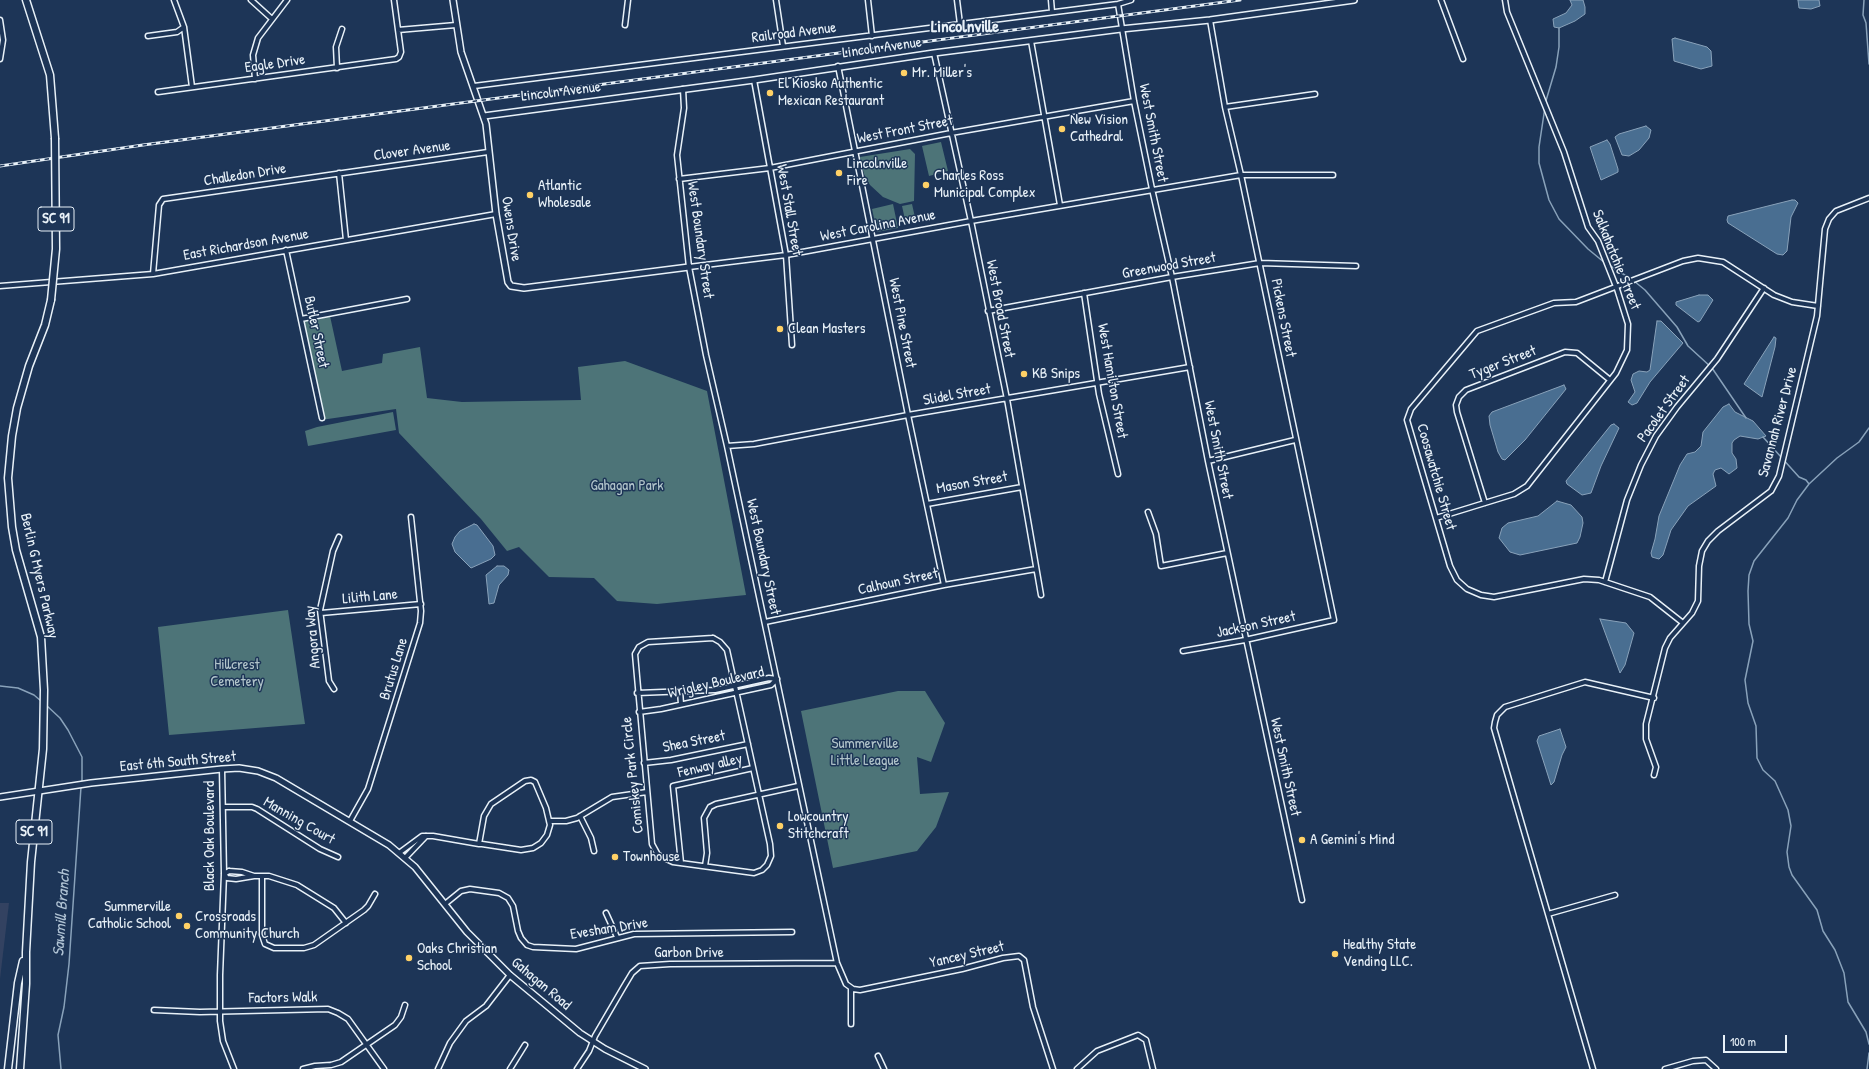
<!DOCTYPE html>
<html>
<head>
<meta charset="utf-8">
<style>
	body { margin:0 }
	#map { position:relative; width:1869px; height:1069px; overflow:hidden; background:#1d3557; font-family:"Patrick Hand",sans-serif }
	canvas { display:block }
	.scale { position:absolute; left:1723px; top:1035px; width:64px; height:18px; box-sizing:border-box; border:2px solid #e8f1f8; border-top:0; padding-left:5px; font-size:12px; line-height:14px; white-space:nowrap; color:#e8f1f8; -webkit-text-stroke:3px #1d3557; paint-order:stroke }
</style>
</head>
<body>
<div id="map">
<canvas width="1869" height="1069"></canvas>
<div class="scale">100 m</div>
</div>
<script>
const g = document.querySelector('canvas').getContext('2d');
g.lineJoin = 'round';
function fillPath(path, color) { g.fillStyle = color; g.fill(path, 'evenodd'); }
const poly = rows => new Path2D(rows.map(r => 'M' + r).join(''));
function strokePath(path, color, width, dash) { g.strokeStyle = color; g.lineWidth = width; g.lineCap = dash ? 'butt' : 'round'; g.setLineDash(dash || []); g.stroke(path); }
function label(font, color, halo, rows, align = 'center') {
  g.font = font + ' "Patrick Hand",sans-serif'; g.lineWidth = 3; g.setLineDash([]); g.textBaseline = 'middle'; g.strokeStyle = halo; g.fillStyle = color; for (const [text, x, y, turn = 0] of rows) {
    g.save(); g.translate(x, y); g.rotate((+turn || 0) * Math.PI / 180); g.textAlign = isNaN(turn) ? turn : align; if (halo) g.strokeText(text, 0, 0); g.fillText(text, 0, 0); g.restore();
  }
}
const built = poly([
	[0,903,9,903,0,979]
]);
const green = poly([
	[941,142,948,171,929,176,922,146],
	[910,149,915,154,914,201,900,204,883,197,870,185,864,174,860,157],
	[893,204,898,228,877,232,872,209],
	[912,204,916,222,906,224,902,206],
	[330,316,342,371,382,363,383,354,420,347,427,398,462,402,581,400,578,367,625,361,707,391,746,595,657,604,617,601,594,578,549,577,519,547,507,551,481,519,399,433,396,409,321,420,303,321],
	[393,412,396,430,308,446,305,431,317,427],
	[288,610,305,724,169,735,158,627],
	[898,691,925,691,945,723,931,762,917,757,920,794,949,792,936,827,917,851,833,868,801,711]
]);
const water = poly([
	[1570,0,1583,0,1585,7,1585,14,1575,21,1559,28,1554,27,1553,19,1566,13,1572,5,1570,0],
	[1798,0,1819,0,1820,6,1811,9,1799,8,1798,0],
	[1675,38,1707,47,1711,51,1712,66,1701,69,1674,61,1672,39,1675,38],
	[1646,126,1651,130,1649,138,1639,150,1629,156,1622,155,1615,137,1619,134,1646,126],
	[1607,140,1610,144,1618,169,1618,172,1614,174,1601,180,1590,147,1607,140],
	[1792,200,1795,200,1798,203,1791,217,1787,251,1783,255,1777,254,1728,223,1727,220,1728,216,1792,200],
	[1699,295,1708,295,1713,300,1700,321,1698,322,1676,305,1676,302,1699,295],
	[1657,321,1661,321,1683,343,1650,382,1637,403,1632,405,1628,402,1635,392,1631,380,1633,374,1639,371,1647,372,1650,370,1657,321],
	[1774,337,1776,338,1775,347,1762,397,1744,384,1774,337],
	[1564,385,1566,389,1525,440,1505,460,1502,459,1498,452,1490,425,1489,416,1492,412,1564,385],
	[1729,404,1735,412,1753,421,1766,436,1758,439,1740,436,1734,440,1732,443,1732,453,1736,459,1737,468,1729,474,1721,468,1715,470,1713,474,1716,486,1688,506,1671,530,1663,555,1659,559,1652,557,1651,553,1655,539,1659,516,1680,465,1687,454,1695,452,1701,446,1703,432,1723,407,1729,404],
	[1614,424,1619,428,1601,466,1591,493,1582,495,1567,484,1566,481,1611,425,1614,424],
	[1557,501,1571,505,1582,517,1583,523,1580,537,1577,543,1520,555,1510,552,1499,538,1502,528,1508,523,1538,516,1557,501],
	[474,524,477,525,493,546,495,555,491,559,471,568,455,552,452,544,455,537,460,531,474,524],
	[497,566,504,566,509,570,508,575,499,585,494,603,489,604,486,575,497,566],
	[1600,619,1626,623,1634,633,1625,665,1620,673,1600,619],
	[1560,729,1566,747,1562,755,1554,782,1551,785,1537,741,1539,736,1560,729]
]);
const stream = poly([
	[1864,0,1863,15,1866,23,1869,64],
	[1545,104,1556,67,1559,47,1559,28],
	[1545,107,1539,147,1539,163,1549,200,1559,219,1588,249,1605,263],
	[1609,265,1631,279],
	[1634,281,1645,290,1677,327,1688,346,1712,368,1746,418],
	[1869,428,1859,442,1837,458,1809,484,1797,500,1788,518,1754,561,1749,575,1748,591,1749,624,1753,641,1745,680,1748,703,1756,726,1757,758,1763,770,1775,781,1788,810,1791,826,1787,852,1789,867,1792,875,1817,910,1823,931,1835,950,1844,973,1848,1002,1866,1032,1869,1044],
	[1763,437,1799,477,1806,480,1809,484],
	[0,686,18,688,34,695,41,701],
	[46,705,60,718,68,730,82,757,82,783],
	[61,1069,58,1035,64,1007,69,964,81,787],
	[1867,1069,1869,1053]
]);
const minor = poly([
	[174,0,184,27,192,87],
	[251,0,272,19],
	[776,0,783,46],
	[868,0,872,36],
	[957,0,960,24],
	[1051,0,1052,12],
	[1441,0,1463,59],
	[1118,4,1134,101,1152,189,1172,277,1208,461,1302,900],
	[0,20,3,40,0,59],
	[625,25,628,0],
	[398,30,456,25],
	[148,36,177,32,184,27],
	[1031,41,1060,205],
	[934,53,971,221,1007,399,1041,595],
	[838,66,908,415,944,585],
	[337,68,336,47,342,29],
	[255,79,253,55,258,38,287,0],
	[754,80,786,255,792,345],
	[474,86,1118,4,1131,0],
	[683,89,684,108,677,155,689,267,706,355,727,446,837,963,846,984,853,989,860,990,962,969,1003,958,1019,956,1024,960,1033,1007,1053,1069],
	[158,92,396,59,399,57,401,52,394,0],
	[1225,107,1315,94],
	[339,173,346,240],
	[679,179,770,168,951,133,1134,101],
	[286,250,322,418],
	[689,267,786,255,971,221,1241,175,1333,175],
	[153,274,159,205,163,199,488,152],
	[0,286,153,274,496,214],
	[1084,293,1099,394,1118,474],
	[988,311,1172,277,1260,263,1356,266],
	[301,319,407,299],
	[727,446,754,444,908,415,1190,367],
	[1208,461,1295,440],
	[1485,503,1457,412,1456,405,1459,397,1466,390,1565,352,1577,353,1610,380],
	[927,504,1022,487],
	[1148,512,1156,534,1161,566,1227,553],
	[1436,518,1514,494,1527,486,1616,373,1627,350,1628,324,1617,289,1598,241,1588,227,1564,152,1507,12,1505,0],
	[1605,582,1627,500,1641,465,1656,436,1677,407,1717,359,1764,288],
	[321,613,421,604],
	[765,622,944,585,1036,569],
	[1683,623,1650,597,1599,580,1584,579,1494,597,1481,595,1467,589,1457,580,1450,566,1407,420,1411,409,1477,331,1554,303,1576,302,1683,261,1698,258,1723,262,1774,295,1792,302,1818,306],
	[713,638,720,642,727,650,770,844,771,856,767,865,762,870,754,873,673,862,658,855,652,844,635,654,639,647,648,642,713,638],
	[1183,651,1245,640,1334,620,1241,175,1225,107,1210,20],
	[334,689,329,681,320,610,333,551,339,537],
	[680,691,681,704],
	[637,693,715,690,769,678,777,679],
	[639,712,661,709,771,685,777,679],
	[644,763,671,760,748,744],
	[222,769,224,874,220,975,220,1021,223,1041,234,1069],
	[1654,775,1656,767,1646,739,1646,724,1665,648,1670,638,1692,613,1698,601,1699,566,1702,551,1708,541,1718,531,1771,491,1779,476,1817,316,1825,229,1829,219,1836,211,1869,198],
	[223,807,252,807,257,809,320,849,338,857],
	[580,816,591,838,594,851],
	[350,821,368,789,420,623,421,611,411,517],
	[549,821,566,821,577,818,612,797,647,792],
	[399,853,422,836,433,836,479,844,482,844,521,850,533,848,541,843,547,835,550,825,546,808,535,782,531,780,525,781,491,804,484,816,479,844],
	[405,858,426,836],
	[681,863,673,786,753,768],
	[705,866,707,853,704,818,710,807,716,804,798,786],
	[229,871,242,872,254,876,236,879,227,878,224,874,229,871],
	[254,876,269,876,297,885,334,908,346,923],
	[262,876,262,935,265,944,274,948,304,948,314,945,364,910,368,906,375,894],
	[445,904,461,891,470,889,499,893,508,898,513,906,518,931,521,938,527,945,533,947,576,949,634,934,792,932],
	[606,913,617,937],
	[1548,914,1615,895],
	[154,1010,200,1012,328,1009,338,1013,348,1019,384,1069],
	[851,1024,851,988],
	[878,1056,884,1069],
	[303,1069,315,1066,331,1065,341,1062,395,1025,401,1017,405,1005],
	[438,1069,450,1043,466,1021,486,1006,510,975],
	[510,1069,525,1045],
	[577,1069,589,1051,595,1036,623,988,632,973,640,966,670,964,837,963],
	[1077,1069,1097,1051,1138,1035,1146,1040,1153,1069],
	[1593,1069,1494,728,1495,722,1497,715,1505,707,1585,682,1654,698],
	[1665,1069,1693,1061,1706,1060,1716,1069]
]);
const tertiary = poly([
	[453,0,461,52,486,124,496,214,508,282,511,286,524,288,689,267],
	[484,116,754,80,934,53,1121,29,1210,20,1354,0],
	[0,797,91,783,222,769,239,768,258,771,276,778,389,845,415,867,467,932,510,975,580,1033,605,1049,645,1069]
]);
const primary = poly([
	[26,0,50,75,55,138],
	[8,1069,18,983,23,961],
	[20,1069,26,984,26,952,31,862,43,749,44,690,41,637,16,550,12,527,8,478,12,436,17,408,29,366,45,325,51,300]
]);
const rail = poly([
	[0,166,143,145,1240,0]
]);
const primaryBridge = poly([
	[51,300,56,249,55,138]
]);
const markers = [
	[904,73,4,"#ffd166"],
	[770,93,4,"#ffd166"],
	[1062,129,4,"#ffd166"],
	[839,173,4,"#ffd166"],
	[926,185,4,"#ffd166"],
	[530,195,4,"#ffd166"],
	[780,329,4,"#ffd166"],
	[1024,374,4,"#ffd166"],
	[780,826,4,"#ffd166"],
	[1302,840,4,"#ffd166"],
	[615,857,4,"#ffd166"],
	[179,916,4,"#ffd166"],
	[187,926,4,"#ffd166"],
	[1335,954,4,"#ffd166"],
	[409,958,4,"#ffd166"]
];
const shields = [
	[56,219,36],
	[34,832,36]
];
const shieldNames = [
	["SC 91",56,219],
	["SC 91",34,832]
];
const streetNames = [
	["Railroad Avenue",794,33,-7],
	["Lincoln Avenue",882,48,-8],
	["Eagle Drive",275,64,-8],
	["Lincoln Avenue",561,92,-7],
	["West Front Street",905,130,-11],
	["West Smith Street",1153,133,79],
	["Clover Avenue",412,151,-8],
	["Challedon Drive",245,175,-9],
	["West Stall Street",789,210,80],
	["West Carolina Avenue",878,226,-11],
	["Owens Drive",511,229,81],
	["West Boundary Street",700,240,82],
	["East Richardson Avenue",246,245,-10],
	["Salkahatchie Street",1616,260,68],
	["Greenwood Street",1169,266,-10],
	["West Broad Street",1000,309,79],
	["Pickens Street",1283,318,79],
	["West Pine Street",902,323,79],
	["Butler Street",316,332,78],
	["Tyger Street",1503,363,-21],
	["West Hamilton Street",1112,381,80],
	["Slidel Street",957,395,-10],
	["Pacolet Street",1664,409,-54],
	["Savannah River Drive",1778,422,-75],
	["West Smith Street",1218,450,79],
	["Coosawatchie Street",1436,477,74],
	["Mason Street",972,483,-10],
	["West Boundary Street",763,557,78],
	["Berlin G Myers Parkway",39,576,77],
	["Calhoun Street",898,582,-12],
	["Lilith Lane",370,597,-5],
	["Jackson Street",1256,625,-12],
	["Angora Way",313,637,-95],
	["Brutus Lane",394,669,-73],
	["Wrigley Boulevard",716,683,-13],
	["Shea Street",694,742,-11],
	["East 6th South Street",178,762,-5],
	["Fenway alley",710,766,-13],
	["West Smith Street",1285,767,78],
	["Comiskey Park Circle",633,775,-96],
	["Manning Court",299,821,30],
	["Black Oak Boulevard",210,836,-90],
	["Evesham Drive",609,929,-9],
	["Garbon Drive",689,953],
	["Yancey Street",967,955,-13],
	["Gahagan Road",541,984,40],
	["Factors Walk",283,998,-1]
];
const poiNames = [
	["Mr. Miller's",912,73],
	["El Kiosko Authentic",778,84],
	["Mexican Restaurant",778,101],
	["New Vision",1070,120],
	["Cathedral",1070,137],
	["Lincolnville",847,164],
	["Fire",847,181],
	["Charles Ross",934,176],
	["Municipal Complex",934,193],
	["Atlantic",538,186],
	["Wholesale",538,203],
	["Clean Masters",788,329],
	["KB Snips",1032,374],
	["Lowcountry",788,817],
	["Stitchcraft",788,834],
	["A Gemini's Mind",1310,840],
	["Townhouse",623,857],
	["Summerville",171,907,"right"],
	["Catholic School",171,924,"right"],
	["Crossroads",195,917],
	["Community Church",195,934],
	["Healthy State",1343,945],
	["Vending LLC.",1343,962],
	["Oaks Christian",417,949],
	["School",417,966]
];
const parkNames = [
	["Gahagan Park",627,486],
	["Hillcrest",237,665],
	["Cemetery",237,682],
	["Summerville",865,744],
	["Little League",865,761]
];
const waterNames = [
	["Sawmill Branch",62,913,-86]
];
const quarterNames = [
	["Lincolnville",965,27]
];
fillPath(built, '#334261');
fillPath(green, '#4d7478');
fillPath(water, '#496e91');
strokePath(water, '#89a2ba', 1);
strokePath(stream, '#89a2ba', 1.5);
strokePath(minor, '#e8f1f8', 7);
strokePath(tertiary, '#e8f1f8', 8);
strokePath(primary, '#e8f1f8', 9);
strokePath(minor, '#1d3557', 4);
strokePath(tertiary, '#1d3557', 5);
strokePath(primary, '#1d3557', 6);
strokePath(rail, '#e8f1f8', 3);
strokePath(rail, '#1d3557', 1.5, [4.5]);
strokePath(primaryBridge, '#e8f1f8', 9, []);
strokePath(primaryBridge, '#1d3557', 6);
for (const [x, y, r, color] of markers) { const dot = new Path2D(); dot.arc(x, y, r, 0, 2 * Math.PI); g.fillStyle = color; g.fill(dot); strokePath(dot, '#1d3557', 1.5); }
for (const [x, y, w] of shields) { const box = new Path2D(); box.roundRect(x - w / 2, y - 12, w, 24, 3); g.fillStyle = '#1d3557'; g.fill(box); strokePath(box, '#e8f1f8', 1); }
label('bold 14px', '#e8f1f8', null, shieldNames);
label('15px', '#e8f1f8', '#1d3557', streetNames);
label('15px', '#e8f1f8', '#1d3557', poiNames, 'left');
label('15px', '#b2c5cb', '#1d3557', parkNames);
label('italic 16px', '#b0c3d4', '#1d3557', waterNames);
label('bold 17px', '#e8f1f8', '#1d3557', quarterNames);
</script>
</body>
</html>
